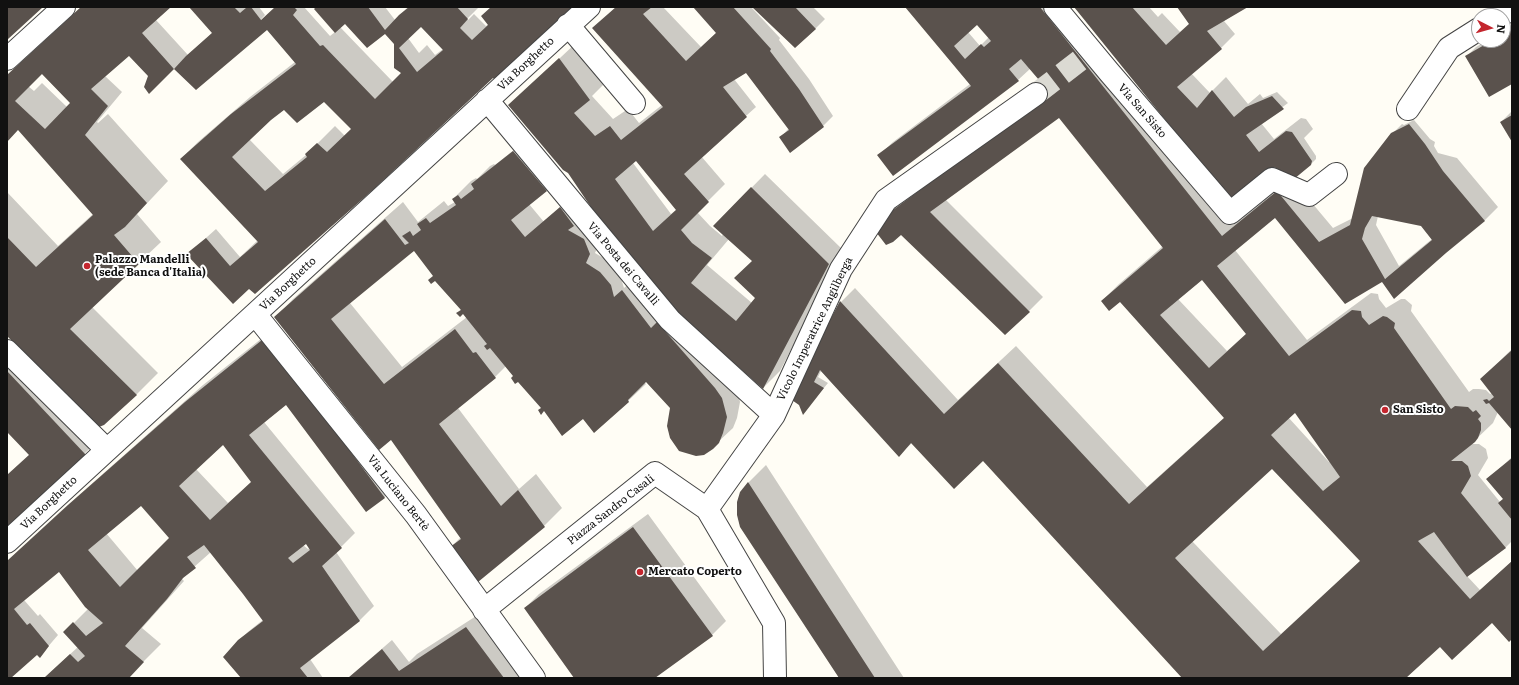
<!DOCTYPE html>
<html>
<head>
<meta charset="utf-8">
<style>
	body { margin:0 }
	#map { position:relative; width:1519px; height:685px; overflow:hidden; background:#fffdf5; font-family:Literata,serif }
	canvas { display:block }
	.frame { position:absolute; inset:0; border:8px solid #111; pointer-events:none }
	.north { position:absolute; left:1471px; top:8px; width:40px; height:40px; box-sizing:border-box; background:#fff; border:1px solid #a0a0a0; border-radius:50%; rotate:96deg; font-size:11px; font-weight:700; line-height:16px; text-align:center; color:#111 }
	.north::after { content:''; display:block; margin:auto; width:14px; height:18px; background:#c4262e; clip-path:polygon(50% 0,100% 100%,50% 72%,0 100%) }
</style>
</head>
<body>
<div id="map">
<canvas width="1519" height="685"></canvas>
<div class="frame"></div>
<div class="north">N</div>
</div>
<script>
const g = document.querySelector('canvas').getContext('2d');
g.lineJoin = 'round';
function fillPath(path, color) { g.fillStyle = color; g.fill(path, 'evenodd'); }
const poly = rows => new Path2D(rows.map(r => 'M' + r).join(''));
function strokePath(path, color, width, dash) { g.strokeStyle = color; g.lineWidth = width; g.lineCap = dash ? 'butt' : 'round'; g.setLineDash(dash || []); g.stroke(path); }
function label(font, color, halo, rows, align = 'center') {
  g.font = font + ' Literata,serif'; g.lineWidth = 4; g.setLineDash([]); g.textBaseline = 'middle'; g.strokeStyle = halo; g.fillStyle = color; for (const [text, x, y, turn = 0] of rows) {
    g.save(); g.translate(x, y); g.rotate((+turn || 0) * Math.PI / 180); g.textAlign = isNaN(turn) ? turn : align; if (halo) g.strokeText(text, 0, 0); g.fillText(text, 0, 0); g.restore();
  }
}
const shadow = poly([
	[81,7,170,7,156,20,188,55,213,32,190,7,243,7,246,9,248,7,259,7,265,15,256,25,277,7,304,7,330,36,335,32,317,7,385,7,395,20,408,7,479,7,467,19,468,20,474,14,486,26,489,24,492,7,571,7,255,292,188,254,216,229,240,257,258,240,181,159,198,142,250,97,295,62,267,29,196,89,174,68,149,92,149,75,129,55,105,76,122,92,97,122,98,123,108,114,168,181,137,214,161,242,92,307,158,373,136,395,7,334,7,192,58,246,93,214,18,129,7,141,7,75],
	[345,23,385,33,395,44,402,73,393,82,340,27],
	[422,25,443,49,435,55,427,45,419,53,408,38],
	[41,73,71,103,67,107,42,83,34,91,28,86],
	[324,100,352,129,345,136,335,126,306,155,283,174,249,139,270,119,284,109],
	[616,7,663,7,701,47,717,32,694,7,813,7,825,19,815,29,753,7,752,8,780,38,779,40,809,79,833,116,823,126,790,152,781,137,789,128,746,71,734,79,756,107,701,156,725,184,697,212,710,226,722,236,723,234,714,226,765,174,842,249,809,310,811,311,780,371,763,388,510,105,577,42,607,81,592,96,613,119,628,109,639,123,662,105,594,28],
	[636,160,677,209,671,214,633,163],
	[729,239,753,261,756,297,752,303,707,265],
	[906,7,1065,7,1097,56,1105,49,1240,218,1240,220,1291,178,1333,228,1353,218,1392,134,1402,124,1404,125,1414,120,1430,139,1435,142,1434,146,1438,153,1457,158,1498,207,1484,221,1383,280,1275,217,1235,250,1307,340,1371,293,1378,294,1379,299,1386,308,1401,299,1405,299,1412,305,1411,311,1469,392,1473,389,1479,389,1486,390,1490,394,1492,393,1481,379,1512,349,1512,428,1498,412,1493,423,1471,444,1479,444,1486,449,1488,458,1478,475,1500,502,1504,498,1488,479,1512,457,1512,541,1506,547,1467,576,1480,590,1512,561,1512,638,1492,622,1440,646,1405,678,1183,678,983,459,912,443,899,455,821,371,818,377,828,383,803,413,800,404,791,397,841,302,855,288,958,400,1016,346,1147,487,1225,417,1120,300,1102,301,1119,284,1163,246,1059,117,946,200,1043,297,1029,311,886,216,904,198,1049,91,1031,68,1018,80,879,155,893,142,970,84],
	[977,24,989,37,980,46,968,32],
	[1378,216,1422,225,1432,239,1399,266,1376,225],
	[1203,279,1247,333,1227,351,1178,299],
	[1295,411,1330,461,1329,462,1288,417],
	[1272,468,1361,560,1281,634,1192,541],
	[1075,7,1149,7,1158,17,1162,13,1180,32,1190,23,1178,7,1246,7,1224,21,1235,34,1221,48,1191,73,1210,93,1226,77,1248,104,1260,94,1263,98,1277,92,1288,103,1261,123,1274,139,1301,118,1306,119,1313,129,1304,138,1316,156,1316,159,1311,164,1273,166,1230,198],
	[1512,26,1512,83,1466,57,1476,47,1488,40,1503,40,1503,31],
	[1511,112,1512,112,1512,140,1501,122],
	[524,142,556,181,529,204,544,222,565,203,599,244,595,253,610,262,620,275,624,288,632,281,736,384,740,402,737,418,733,428,718,442,671,408,646,380,644,382,646,384,628,401,583,417,542,407,506,366,495,377,458,408,519,489,536,474,562,508,544,526,478,581,451,547,461,537,391,439,276,317,293,299,403,202,418,222,444,201,448,206,455,202,453,199,471,181,476,178,477,179,490,166,494,164,495,165],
	[414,250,461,309,458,313,464,313,467,317,402,367,350,303],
	[276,327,399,483,385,497,366,511,287,404,264,422,355,533,336,552,374,606,360,620,310,659,323,678,242,678,238,641,249,631,264,619,211,552,185,575,182,579,184,581,142,628,161,644,127,678,44,678,78,647,65,632,88,609,59,571,24,600,38,616,40,614,58,635,40,656,37,653,9,678,7,678,7,561,60,512,203,385],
	[224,444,252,482,228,503,196,469],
	[141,505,171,538,138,571,106,533],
	[306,543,310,548,308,549,303,545],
	[7,343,99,440,7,526,7,475,30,454,7,431],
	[766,465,904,678,840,678,741,493,749,482],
	[648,514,726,621,712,635,653,678,575,678,525,608,539,594],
	[484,611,535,678,348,678,392,640,409,662,417,654]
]);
const building = poly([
	[7,7,43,7,7,40],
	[81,7,171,7,142,33,174,69,149,94,144,87,148,76,129,56,91,89,108,106,85,135,147,203,125,227,114,235,139,264,70,329,137,395,104,425,99,427,7,336,7,237,36,267,93,215,18,130,7,142,7,75],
	[42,74,70,103,45,129,15,101],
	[189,7,234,7,240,13,247,7,251,7,261,20,275,7,294,7,297,10,293,15,320,46,323,45,375,99,401,73,394,68,394,44,385,34,367,48,345,24,335,33,314,9,316,7,368,7,385,30,399,15,409,7,457,7,468,19,460,28,472,40,488,25,481,16,491,7,572,7,495,80,493,78,375,188,255,294,249,289,233,304,186,254,206,238,230,266,258,242,180,159,231,114,296,64,267,30,196,90,174,69,186,56,212,33],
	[421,27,443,50,417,72,399,48],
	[324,102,351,129,327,152,317,143,305,154,307,157,265,191,232,157,271,120,284,110,297,123],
	[616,7,652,7,643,14,686,61,716,33,693,7,733,7,771,49,770,51,799,89,824,127,790,153,779,137,789,130,746,73,723,87,747,117,684,174,709,202,681,230,692,243,712,258,691,283,736,321,755,298,734,278,752,261,713,226,751,187,829,264,763,389,673,309,626,259,568,173,563,170,508,105,559,58,590,100,574,113,595,136,610,126,621,140,663,107,592,28],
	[636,161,676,210,653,231,615,179],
	[752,7,795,7,816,29,795,48],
	[905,7,1040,7,1222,236,1277,191,1319,242,1350,225,1364,168,1391,133,1409,124,1425,144,1443,171,1485,221,1446,253,1394,299,1382,282,1345,304,1275,218,1217,266,1289,356,1352,310,1361,311,1362,317,1369,325,1383,316,1387,317,1395,323,1394,328,1451,409,1455,406,1468,407,1473,412,1476,410,1481,416,1478,419,1481,423,1481,430,1478,438,1475,442,1451,461,1462,461,1468,466,1471,476,1461,493,1506,548,1467,577,1434,532,1418,541,1470,599,1512,561,1512,639,1509,642,1492,623,1452,660,1440,647,1406,678,1182,678,983,461,954,489,911,443,899,457,820,370,814,382,824,388,803,415,799,405,789,398,840,301,944,414,998,363,1129,504,1224,418,1120,302,1109,311,1101,301,1163,248,1059,118,930,212,1030,312,1005,335,901,235,893,242,886,245,876,232,885,216,1041,100,1051,94,1021,59,1009,69,1019,81,893,176,877,155,971,86],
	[977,25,991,41,984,47,981,44,965,59,954,46],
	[1372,216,1421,226,1432,240,1385,279,1362,239,1365,228],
	[1202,280,1246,334,1209,368,1160,315],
	[1295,413,1340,477,1323,491,1271,435],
	[1272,469,1360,561,1263,651,1175,558],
	[1074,7,1132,7,1166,45,1189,24,1177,7,1248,7,1207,31,1222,49,1177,87,1197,108,1212,90,1234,117,1246,107,1272,96,1284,109,1246,135,1259,152,1286,131,1292,132,1312,161,1311,165,1294,179,1274,167,1230,200],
	[1512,29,1512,84,1489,97,1465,56,1493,40,1503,40,1503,34],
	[1512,115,1512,142,1500,122],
	[513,151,547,191,511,220,525,237,560,207,574,226,568,230,584,239,590,254,586,263,600,272,611,285,614,297,622,290,651,328,657,322,715,388,722,398,727,417,723,433,719,443,713,449,704,455,696,456,679,451,670,438,667,426,670,408,646,382,628,400,629,402,594,433,583,419,562,436,544,411,541,415,538,410,541,408,518,382,515,384,511,378,513,376,490,348,487,350,484,346,487,344,463,314,460,317,456,313,461,310,435,281,431,284,428,280,433,276,414,251,409,255,331,319,384,384,455,329,473,353,476,352,496,378,439,424,501,506,518,490,545,527,478,582,450,547,461,539,391,440,379,450,274,317,385,219,405,245,409,243,402,236,410,231,413,236,421,230,417,224,426,218,430,223,456,205,452,199,458,195,461,199,474,189,471,184],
	[262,340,307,393,385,498,366,512,286,405,249,435,342,548,322,566,360,621,300,668,308,678,241,678,223,657,238,640,263,621,243,594,204,545,187,557,196,568,183,578,167,599,125,646,144,662,129,678,44,678,70,654,78,662,85,656,63,632,73,622,86,636,103,623,85,607,59,572,14,609,27,625,30,623,49,646,40,658,37,655,11,678,7,678,7,561,68,505,185,402],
	[223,445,251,482,210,520,179,486],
	[141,506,169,538,120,587,88,550],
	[306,544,310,550,293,563,288,558],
	[1512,350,1512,430,1489,403,1486,404,1483,400,1487,399,1489,401,1494,397,1480,379],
	[7,371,86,455,7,528,7,475,29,455,7,432],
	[1512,458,1512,520,1498,503,1503,499,1486,479],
	[748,482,875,678,839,678,740,527,737,515,737,502,740,492],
	[633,527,713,636,655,678,574,678,524,608],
	[466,627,504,678,348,678,382,649,399,671]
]);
const minorTunnel = poly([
	[1036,94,1092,51]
]);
const minor = poly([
	[1055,7,1109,72,1230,213,1272,179,1309,195,1336,174],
	[1500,16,1512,8],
	[568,25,634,103],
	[7,59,64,7],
	[487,100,670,320,774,415],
	[1408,109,1449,48,1479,29],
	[255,314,416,515,534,678],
	[7,351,107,450],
	[707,509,774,415,841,269,886,200,1036,94],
	[7,542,589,7],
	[484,610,655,473,707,509,774,623,775,678]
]);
const markers = [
	[87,266,4,"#c4262e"],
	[1385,410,4,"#c4262e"],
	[640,572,4,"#c4262e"]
];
const streetNames = [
	["Via Borghetto",526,64,-43],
	["Via San Sisto",1142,111,49],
	["Via Posta dei Cavalli",623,264,50],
	["Via Borghetto",288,284,-43],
	["Vicolo Imperatrice Angilberga",815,329,-64],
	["Via Luciano Bertè",398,493,52],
	["Via Borghetto",49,503,-43],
	["Piazza Sandro Casali",611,510,-38]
];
const poiNames = [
	["Palazzo Mandelli",95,260],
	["(sede Banca d'Italia)",95,273],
	["San Sisto",1393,410],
	["Mercato Coperto",648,572]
];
fillPath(shadow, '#0003');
fillPath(building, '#5a524d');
strokePath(minorTunnel, '#dbdad3', 22, [22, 11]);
strokePath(minor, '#444', 24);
strokePath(minor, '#fff', 22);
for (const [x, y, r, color] of markers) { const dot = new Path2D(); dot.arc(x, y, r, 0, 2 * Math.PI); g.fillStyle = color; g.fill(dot); strokePath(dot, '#fff', 1.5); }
label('11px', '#111', '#fff', streetNames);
label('bold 11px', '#111', '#fff', poiNames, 'left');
</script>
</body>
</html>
